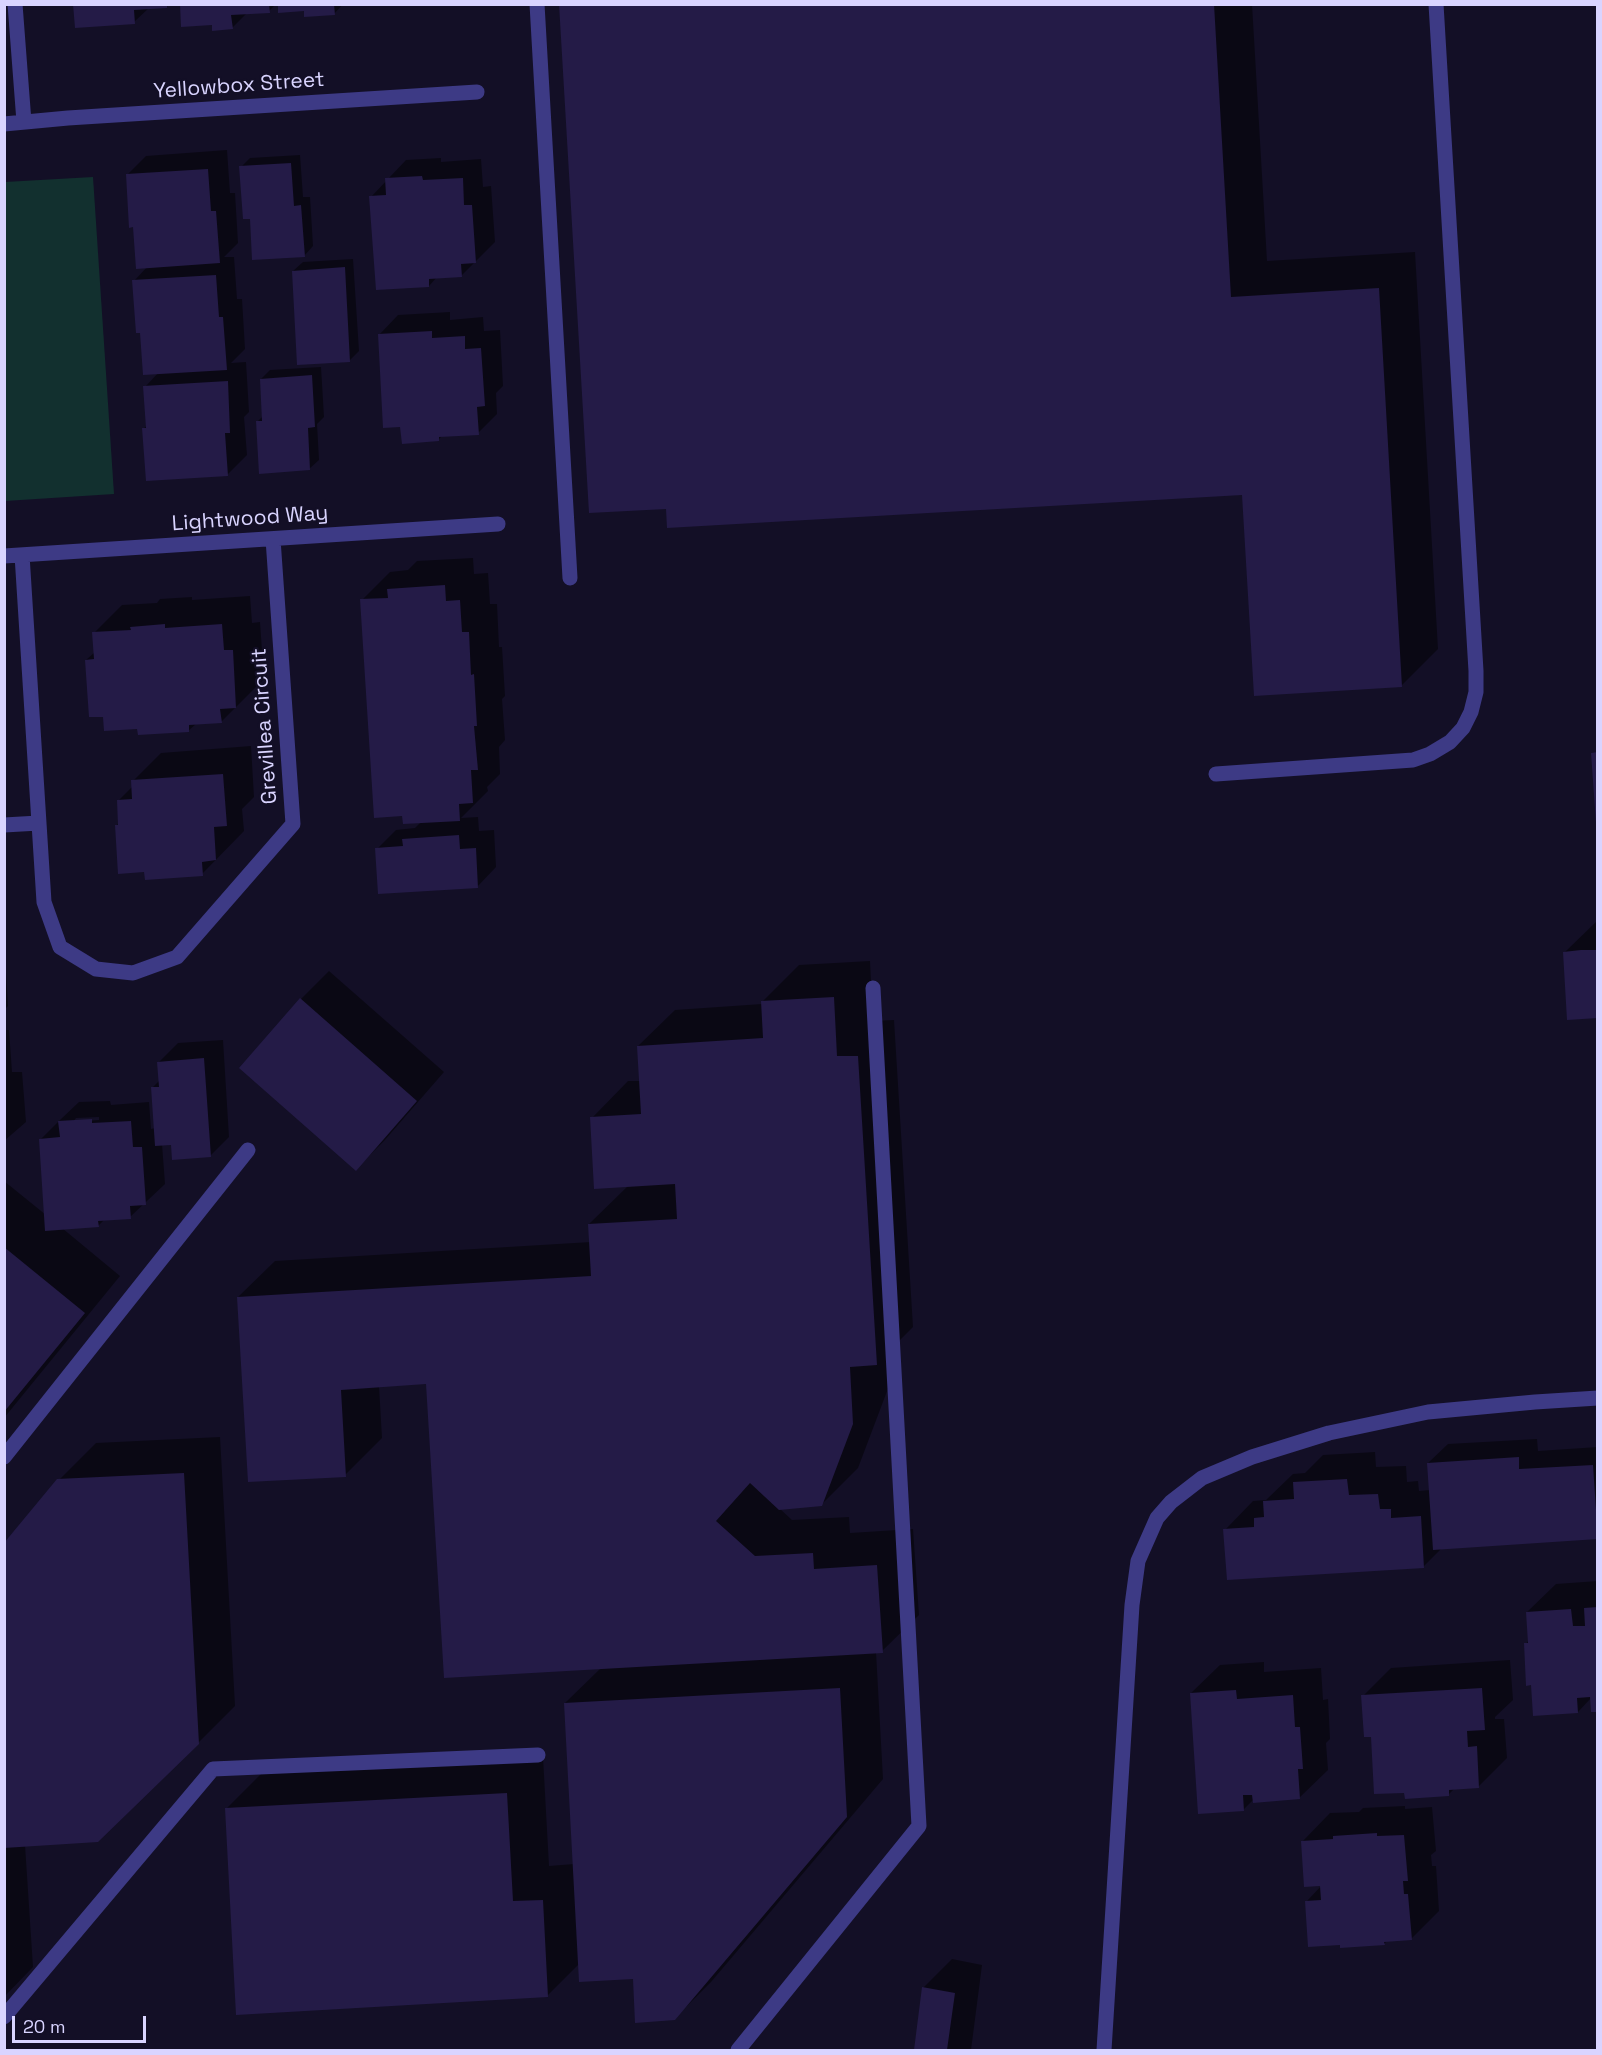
<!DOCTYPE html>
<html>
<head>
<meta charset="utf-8">
<style>
	body { margin:0 }
	#map { position:relative; width:1602px; height:2055px; overflow:hidden; background:#130f26; font-family:"Space Grotesk",sans-serif }
	canvas { display:block }
	.frame { position:absolute; inset:0; border:6px solid #d9d4ff; pointer-events:none }
	.scale { position:absolute; left:12px; top:2016px; width:134px; height:27px; box-sizing:border-box; border:3px solid #d9d4ff; border-top:0; padding-left:8px; font-size:18px; line-height:21px; white-space:nowrap; color:#d9d4ff; -webkit-text-stroke:4px #130f26; paint-order:stroke }
</style>
</head>
<body>
<div id="map">
<canvas width="1602" height="2055"></canvas>
<div class="frame"></div>
<div class="scale">20 m</div>
</div>
<script>
const g = document.querySelector('canvas').getContext('2d');
g.lineJoin = 'round';
function fillPath(path, color) { g.fillStyle = color; g.fill(path, 'evenodd'); }
const poly = rows => new Path2D(rows.map(r => 'M' + r).join(''));
function strokePath(path, color, width, dash) { g.strokeStyle = color; g.lineWidth = width; g.lineCap = dash ? 'butt' : 'round'; g.setLineDash(dash || []); g.stroke(path); }
function label(font, color, halo, rows, align = 'center') {
  g.font = font + ' "Space Grotesk",sans-serif'; g.lineWidth = 4.5; g.setLineDash([]); g.textBaseline = 'middle'; g.strokeStyle = halo; g.fillStyle = color; for (const [text, x, y, turn = 0] of rows) {
    g.save(); g.translate(x, y); g.rotate((+turn || 0) * Math.PI / 180); g.textAlign = isNaN(turn) ? turn : align; if (halo) g.strokeText(text, 0, 0); g.fillText(text, 0, 0); g.restore();
  }
}
const green = poly([
	[93,177,114,494,5,501,5,182]
]);
const shadow = poly([
	[75,4,169,4,167,7,149,8,134,22],
	[181,4,276,4,269,11,248,12,232,28,213,23],
	[279,4,343,4,334,14],
	[560,4,1252,4,1267,261,1415,252,1438,649,1402,685,1244,493,667,507],
	[227,150,230,193,235,193,238,243,224,257,234,257,237,299,242,299,245,349,231,363,246,362,249,412,244,417,247,455,228,474,143,429,148,425,145,387,159,372,134,281,148,266,135,226,127,175,146,156],
	[300,155,303,197,310,197,313,246,304,256,241,167,250,158],
	[441,158,441,162,481,159,483,187,491,186,495,242,461,276,437,277,429,286,371,197,406,160],
	[353,259,359,351,350,360,293,271,303,262],
	[450,312,450,320,483,317,484,331,500,330,503,386,496,393,497,414,478,433,443,435,438,440,402,425,379,335,398,315],
	[321,367,324,417,317,424,319,460,309,469,257,422,263,416,261,379,270,370],
	[473,558,474,574,488,573,490,604,497,604,499,647,502,647,505,696,502,699,505,740,499,747,500,774,487,787,488,791,461,818,478,817,479,831,494,830,496,867,477,887,377,849,396,830,415,828,421,822,362,600,390,572,408,570,417,561],
	[250,596,252,623,260,622,264,679,221,722,196,724,188,731,138,727,104,715,86,660,95,652,94,633,122,605,157,603,160,599,192,597,192,600],
	[251,746,254,797,242,809,244,831,202,874,146,871,116,826,120,822,118,801,133,786,133,781,161,753],
	[1598,920,1598,1017,1565,952],
	[5,957,8,1006,4,1010,4,957],
	[870,961,873,1021,894,1020,913,1327,887,1353,889,1386,858,1468,821,1505,779,1508,792,1520,849,1517,850,1533,913,1529,919,1615,882,1651,876,1652,883,1779,711,1982,674,2019,634,1978,579,1964,548,1995,226,1809,263,1772,543,1757,549,1866,574,1864,565,1703,601,1668,427,1383,379,1386,382,1438,345,1475,238,1297,275,1261,591,1242,589,1224,628,1186,592,1118,628,1081,640,1081,638,1046,675,1010,762,1004,762,1002,799,965],
	[329,971,444,1072,384,1141,356,1169,241,1067,301,999],
	[4,1030,9,1030,12,1072,22,1072,26,1122,4,1141],
	[223,1040,229,1137,210,1156,173,1143,162,1144,165,1184,130,1217,105,1219,98,1226,62,1228,120,1276,4,1418,4,1181,46,1215,41,1139,60,1120,79,1102,110,1101,111,1105,149,1102,151,1129,155,1128,152,1088,160,1080,159,1062,178,1043],
	[99,1117,99,1120,73,1122,76,1118],
	[220,1437,235,1706,198,1743,25,1845,33,1967,4,1997,4,1545,59,1480,96,1443],
	[1537,1439,1538,1451,1598,1447,1598,1537,1442,1548,1424,1566,1225,1530,1253,1501,1266,1500,1293,1474,1305,1473,1323,1455,1375,1452,1376,1467,1406,1466,1407,1482,1418,1481,1419,1491,1430,1490,1428,1463,1448,1444],
	[1598,1581,1598,1711,1591,1698,1578,1712,1532,1683,1526,1644,1529,1640,1527,1612,1556,1584],
	[1510,1660,1513,1700,1495,1717,1495,1719,1504,1719,1507,1758,1479,1786,1455,1788,1449,1794,1406,1791,1372,1736,1363,1696,1391,1668],
	[1264,1662,1264,1672,1321,1668,1323,1700,1328,1699,1330,1739,1326,1743,1328,1770,1299,1798,1254,1799,1243,1810,1191,1693,1220,1665],
	[1405,1806,1405,1809,1432,1807,1436,1851,1431,1855,1432,1866,1436,1866,1439,1911,1411,1939,1388,1940,1384,1944,1307,1901,1323,1884,1302,1842,1330,1813,1359,1812,1363,1808],
	[952,1959,982,1965,971,2050,915,2050,923,1988]
]);
const building = poly([
	[73,4,167,4,167,8,134,10,135,24,75,28],
	[180,4,269,4,270,13,231,15,233,29,212,31,212,25,181,27],
	[278,4,334,4,335,15,304,17,304,11,278,13],
	[559,4,1214,4,1231,297,1379,288,1402,687,1254,696,1242,495,667,528,666,509,589,513],
	[291,163,294,206,301,205,305,257,252,260,250,219,243,219,239,166],
	[208,169,211,211,216,211,220,263,136,269,133,227,129,228,126,174],
	[422,176,423,180,463,178,464,205,472,205,476,263,461,264,462,277,429,279,429,287,376,290,369,196,386,195,385,178],
	[345,267,350,362,297,365,292,271],
	[216,275,219,317,223,317,227,370,143,375,140,333,136,333,132,280],
	[432,331,432,338,465,336,465,349,481,348,485,406,477,407,479,435,439,437,439,441,402,444,400,427,383,428,378,334],
	[312,375,315,427,308,428,310,470,259,474,256,421,262,421,260,379],
	[228,381,230,433,225,433,228,476,146,481,142,428,146,428,143,386],
	[445,585,446,601,460,600,462,632,469,632,471,675,474,674,477,726,474,726,478,770,471,770,473,803,459,804,460,821,403,824,402,816,374,818,360,599,388,598,387,589],
	[165,624,165,628,222,624,224,650,233,650,236,708,220,709,222,723,189,725,189,732,138,735,137,729,104,731,103,717,89,717,85,660,94,659,92,632,131,630,130,627],
	[1598,752,1598,823,1596,823,1591,753],
	[223,774,227,826,214,827,216,860,202,862,203,876,145,880,144,872,118,874,115,825,118,825,117,800,132,799,131,780],
	[459,835,460,849,476,848,478,888,378,894,375,848,403,846,402,839],
	[1581,950,1598,950,1598,1018,1567,1020,1563,952],
	[834,997,837,1056,858,1056,877,1365,850,1367,853,1424,822,1506,779,1510,750,1483,716,1521,755,1556,813,1553,814,1569,877,1565,883,1653,444,1678,426,1384,341,1390,346,1477,248,1482,237,1297,591,1276,588,1224,677,1219,675,1184,594,1189,590,1117,641,1114,637,1046,763,1038,761,1001],
	[300,998,417,1101,356,1171,239,1068],
	[204,1058,211,1157,172,1160,171,1145,155,1146,151,1087,159,1087,157,1062],
	[92,1119,92,1123,131,1121,133,1147,142,1147,146,1205,130,1206,131,1219,98,1221,99,1227,45,1231,39,1139,60,1137,58,1121],
	[4,1247,85,1313,4,1412],
	[1519,1457,1519,1469,1593,1465,1598,1539,1433,1550,1427,1463],
	[184,1473,199,1744,98,1842,4,1848,4,1543,57,1479],
	[1347,1479,1349,1495,1378,1494,1380,1509,1391,1509,1391,1518,1421,1516,1424,1568,1227,1580,1223,1529,1254,1527,1254,1518,1264,1517,1263,1501,1294,1499,1293,1482],
	[1598,1607,1598,1712,1591,1712,1590,1697,1577,1698,1578,1713,1533,1716,1531,1685,1526,1686,1524,1643,1528,1643,1526,1612,1571,1609,1573,1626,1585,1626,1584,1608],
	[840,1688,847,1817,675,2020,635,2023,633,1979,579,1982,564,1703],
	[1482,1688,1485,1730,1467,1731,1468,1747,1477,1746,1479,1788,1449,1790,1449,1796,1405,1799,1404,1793,1374,1794,1371,1737,1364,1737,1361,1695],
	[1236,1690,1237,1699,1293,1695,1295,1727,1300,1727,1303,1769,1298,1769,1300,1799,1253,1803,1252,1795,1243,1795,1244,1811,1198,1814,1190,1693],
	[507,1793,513,1901,543,1900,548,1997,236,2015,225,1808],
	[1377,1833,1377,1836,1404,1835,1408,1881,1403,1881,1404,1894,1408,1894,1412,1940,1384,1942,1385,1945,1340,1948,1340,1945,1308,1947,1305,1901,1321,1900,1320,1886,1304,1887,1301,1841,1333,1839,1333,1836],
	[922,1987,955,1993,947,2050,914,2050]
]);
const minor = poly([
	[15,4,24,122],
	[537,4,570,578],
	[4,124,68,118,477,92],
	[22,555,44,902,60,947,96,969,133,973,177,957,293,824,273,539],
	[4,556,498,524],
	[1216,774,1413,760,1430,754,1450,742,1463,728,1471,712,1476,692,1476,671,1436,4],
	[4,825,39,823],
	[4,1457,248,1150],
	[4,2017,213,1769,538,1755],
	[738,2050,919,1826,873,988],
	[1104,2050,1132,1605,1138,1561,1157,1518,1171,1502,1202,1478,1252,1457,1329,1433,1428,1412,1535,1402,1598,1398]
]);
const streetNames = [
	["Yellowbox Street",239,86,-4],
	["Lightwood Way",250,519,-4],
	["Grevillea Circuit",265,726,-94]
];
fillPath(green, '#12302f');
fillPath(shadow, '#0007');
fillPath(building, '#241b47');
strokePath(minor, '#3d3a85', 15);
label('21px', '#d9d4ff', '#130f26', streetNames);
</script>
</body>
</html>
